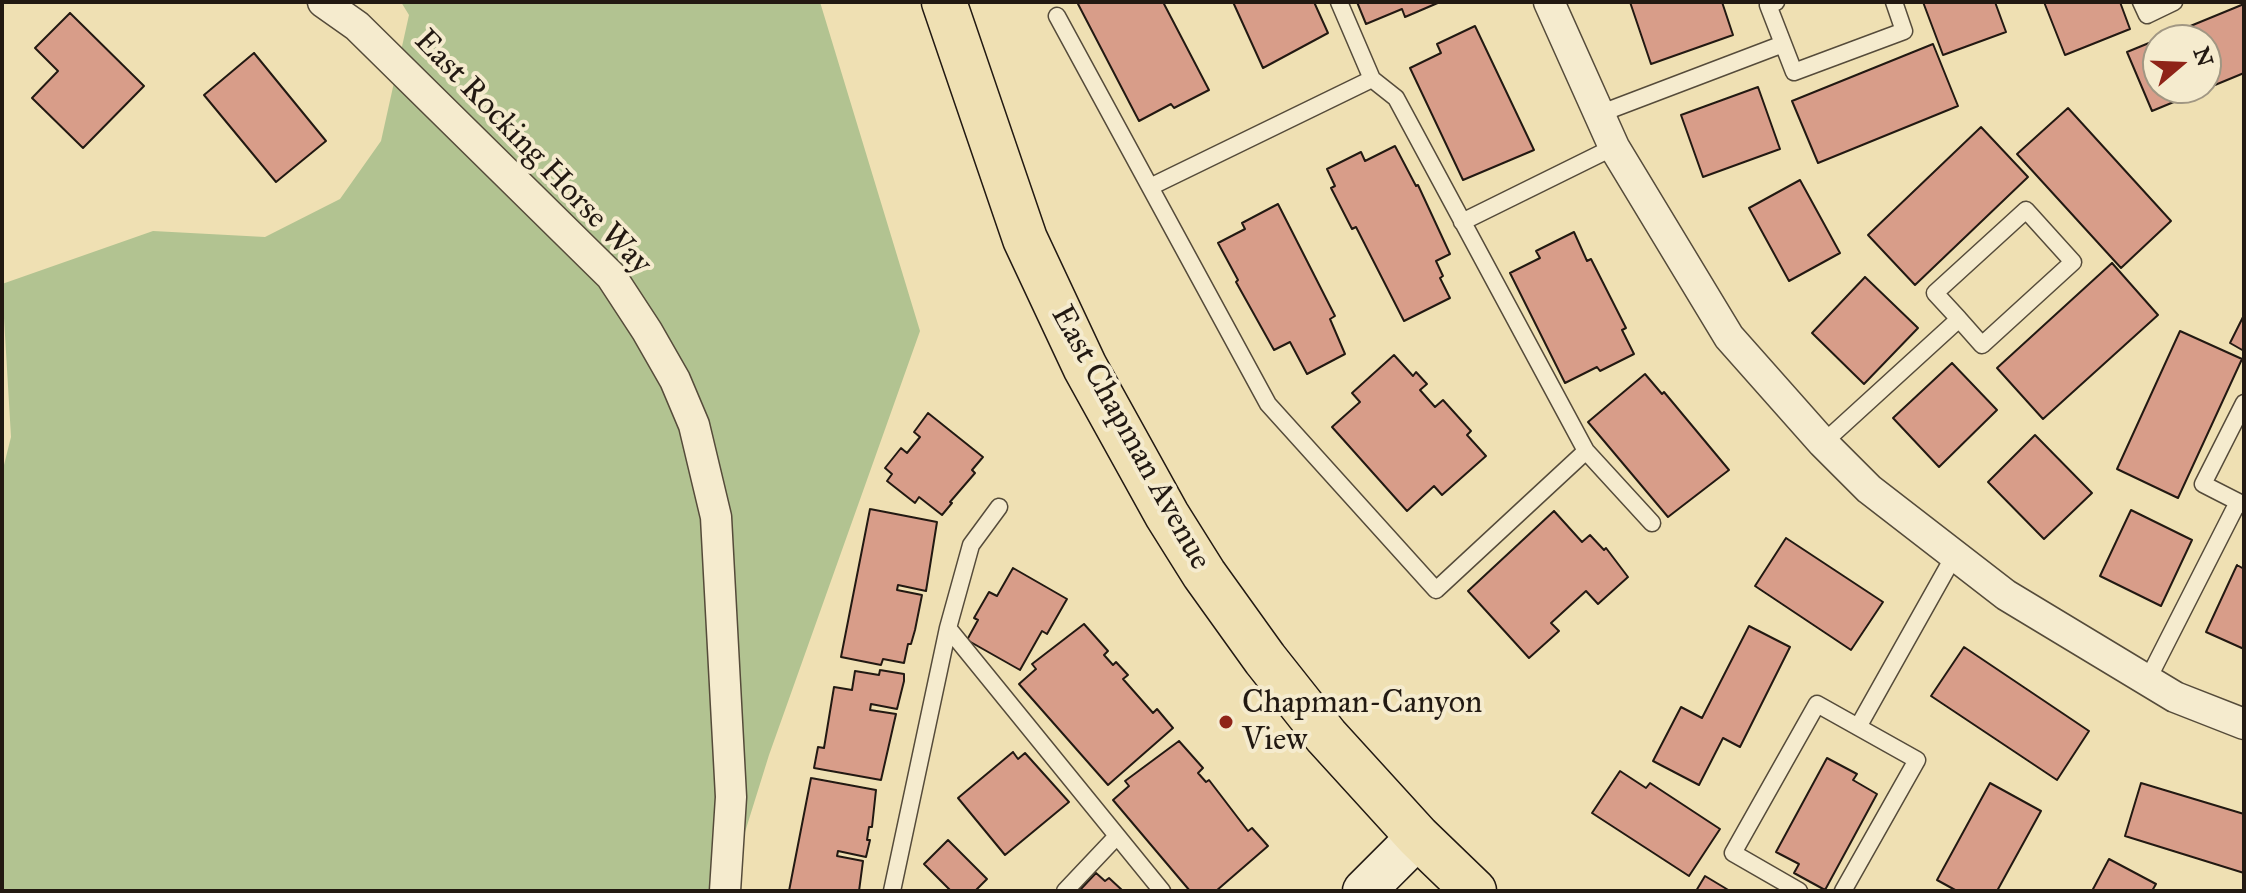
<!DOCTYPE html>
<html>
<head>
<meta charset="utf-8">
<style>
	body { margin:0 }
	#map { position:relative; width:2246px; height:893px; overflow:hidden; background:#efe0b3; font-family:"IM FELL Great Primer",serif }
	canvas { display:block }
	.frame { position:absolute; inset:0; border:4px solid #221912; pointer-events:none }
	.north { position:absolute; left:2142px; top:24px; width:80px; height:80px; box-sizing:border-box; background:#f5ebce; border:2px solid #a19783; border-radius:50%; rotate:71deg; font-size:22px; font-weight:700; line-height:32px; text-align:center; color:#221912 }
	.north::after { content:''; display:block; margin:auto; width:28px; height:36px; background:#8f2418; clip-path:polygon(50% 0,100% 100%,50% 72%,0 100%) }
</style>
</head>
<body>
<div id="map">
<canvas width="2246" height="893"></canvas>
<div class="frame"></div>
<div class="north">N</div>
</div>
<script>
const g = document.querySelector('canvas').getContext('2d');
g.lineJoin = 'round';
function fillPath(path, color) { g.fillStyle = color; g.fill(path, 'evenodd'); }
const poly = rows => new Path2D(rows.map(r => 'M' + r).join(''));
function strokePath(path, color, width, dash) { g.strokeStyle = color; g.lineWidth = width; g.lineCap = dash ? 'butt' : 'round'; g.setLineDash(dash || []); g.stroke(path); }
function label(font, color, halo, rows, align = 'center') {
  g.font = font + ' "IM FELL Great Primer",serif'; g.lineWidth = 8; g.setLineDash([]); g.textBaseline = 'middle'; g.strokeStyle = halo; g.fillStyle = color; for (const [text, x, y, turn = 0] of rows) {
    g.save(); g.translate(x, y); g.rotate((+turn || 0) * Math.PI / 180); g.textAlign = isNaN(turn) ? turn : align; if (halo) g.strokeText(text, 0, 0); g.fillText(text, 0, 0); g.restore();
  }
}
const green = poly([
	[401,2,820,2,920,331,769,755,745,832,711,891,2,891,2,473,11,437,2,284,153,231,265,237,340,199,381,141,409,15]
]);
const building = poly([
	[1082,2,1163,2,1209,90,1174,108,1171,104,1139,121,1078,4,1082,2],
	[1233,2,1314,2,1328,33,1263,68,1233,2],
	[1357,2,1440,2,1405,17,1402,9,1366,24,1357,2],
	[1630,2,1722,2,1733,35,1651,64,1630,2],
	[1923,2,1995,2,2006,32,1943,55,1923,2],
	[2044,2,2120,2,2130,29,2065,55,2044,2],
	[2244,4,2244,73,2152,111,2127,52,2244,4],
	[2158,40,2206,40,2206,88,2158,88,2158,40],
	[70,13,144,86,83,148,32,98,58,71,35,48,70,13],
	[1475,26,1534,150,1463,180,1410,68,1441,53,1437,44,1475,26],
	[1933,44,1958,106,1818,163,1792,101,1933,44],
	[254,53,326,141,276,182,204,95,254,53],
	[1758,87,1780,149,1703,177,1681,115,1758,87],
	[2068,108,2171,221,2121,268,2017,154,2068,108],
	[1981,127,2028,177,1915,285,1868,235,1981,127],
	[1395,146,1416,186,1418,185,1450,254,1436,261,1443,276,1440,278,1450,298,1404,321,1356,227,1352,229,1331,188,1335,186,1327,169,1361,152,1365,161,1395,146],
	[1800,180,1840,253,1789,281,1749,208,1800,180],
	[1278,204,1335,316,1330,319,1345,354,1307,374,1290,342,1274,350,1236,282,1238,280,1218,243,1245,229,1242,223,1278,204],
	[1574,232,1587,261,1591,259,1626,328,1622,330,1634,354,1600,371,1597,367,1565,383,1510,273,1540,258,1536,251,1574,232],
	[2112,263,2158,315,2043,419,1997,368,2112,263],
	[1865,277,1918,328,1864,384,1812,333,1865,277],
	[2244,315,2244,351,2230,343,2244,315],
	[2180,331,2242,359,2178,498,2117,469,2180,331],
	[1394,355,1413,376,1416,372,1427,384,1420,390,1435,407,1443,400,1471,431,1467,435,1486,456,1442,495,1434,486,1407,511,1332,427,1360,402,1352,393,1394,355],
	[1952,363,1997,410,1939,467,1893,418,1952,363],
	[1645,374,1662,394,1664,392,1729,470,1668,517,1588,422,1645,374],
	[928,413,983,457,972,470,975,473,950,502,952,503,942,515,919,497,915,503,887,481,892,474,885,468,901,448,907,453,920,437,914,432,928,413],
	[2035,435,2092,493,2044,539,1988,482,2035,435],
	[870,509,937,522,926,591,898,585,897,590,922,595,915,630,911,644,908,644,904,663,883,659,881,665,841,657,870,509],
	[2131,510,2192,540,2161,606,2100,576,2131,510],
	[1554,511,1582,542,1590,535,1604,550,1606,548,1628,577,1598,604,1586,591,1551,623,1559,631,1529,658,1468,591,1554,511],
	[1786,538,1883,602,1851,650,1755,586,1786,538],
	[2237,565,2244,569,2244,649,2206,632,2237,565],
	[1013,568,1067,599,1047,634,1042,631,1020,670,967,640,978,620,974,618,989,592,997,596,1013,568],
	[1084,624,1108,651,1104,655,1113,665,1116,662,1128,675,1123,679,1153,713,1157,709,1173,728,1108,785,1019,684,1036,669,1032,664,1084,624],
	[1749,626,1790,647,1740,747,1723,738,1699,785,1653,761,1681,707,1702,718,1749,626],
	[1964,647,2089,731,2057,780,1931,696,1964,647],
	[880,670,904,674,904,681,897,709,871,704,870,710,896,714,881,780,814,768,818,747,824,748,834,687,852,690,855,671,879,675,880,670],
	[1179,741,1203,768,1198,773,1206,782,1209,780,1248,831,1252,828,1268,846,1216,891,1190,891,1113,800,1129,786,1125,781,1179,741],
	[1013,752,1018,759,1025,753,1069,802,1005,855,958,798,1013,752],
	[1827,758,1857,774,1853,780,1877,794,1825,890,1794,873,1799,864,1776,852,1827,758],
	[1620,771,1646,788,1650,783,1720,829,1689,876,1592,813,1620,771],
	[811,778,876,790,872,827,869,827,867,840,870,840,866,857,838,851,837,856,863,861,859,891,789,891,811,778],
	[1990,783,2041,811,1997,891,1957,891,1937,880,1990,783],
	[2141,783,2244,814,2244,873,2125,836,2141,783],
	[948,840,987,879,975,891,951,891,924,864,948,840],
	[2109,859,2156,884,2152,891,2092,891,2109,859],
	[1096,873,1105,881,1109,878,1123,891,1079,891,1096,873],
	[1705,876,1730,891,1696,891,1705,876]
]);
const lane = poly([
	[1339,2,1372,79,1396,98,1586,451,1652,523],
	[1776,2,1768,5,1794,72,1904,31,1894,2],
	[2141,2,2147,15,2174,2],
	[1057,16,1268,404,1436,590,1586,451],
	[1599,114,1783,44],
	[1150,187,1372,79],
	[1462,222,1614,147],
	[2244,403,2203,484,2244,505],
	[1823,443,1959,319,1982,345,2073,262,2026,210,1935,293,1959,319],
	[948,628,1162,891],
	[2147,681,2238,502],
	[1858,727,1954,556],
	[892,891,948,628,971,545,999,507],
	[1065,891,1117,836],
	[1799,891,1733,853,1817,704,1917,760,1843,891]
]);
const street = poly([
	[323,2,357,26,611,276,647,331,675,380,694,425,716,517,731,797,725,891],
	[1549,2,1614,147,1729,337,1823,443,1869,489,2006,595,2175,697,2244,724]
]);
const secondary = poly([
	[1364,891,1418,837]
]);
const primary = poly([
	[944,2,1025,239,1085,367,1167,515,1204,574,1265,659,1326,736,1418,837,1474,891]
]);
const markers = [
	[1226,722,8,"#8f2418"]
];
const streetNames = [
	["East Rocking Horse Way",532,153,46],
	["East Chapman Avenue",1130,438,61]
];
const poiNames = [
	["Chapman-Canyon",1242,704],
	["View",1242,741]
];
fillPath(green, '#b2c391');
fillPath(building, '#d89d89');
strokePath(building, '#221912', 2);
strokePath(lane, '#554b3a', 19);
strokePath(street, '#554b3a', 33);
strokePath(secondary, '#221912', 45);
strokePath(primary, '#221912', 47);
strokePath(lane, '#f5ebce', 16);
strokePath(street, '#f5ebce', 30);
strokePath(secondary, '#f5ebce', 42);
strokePath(primary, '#efe0b3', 44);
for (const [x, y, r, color] of markers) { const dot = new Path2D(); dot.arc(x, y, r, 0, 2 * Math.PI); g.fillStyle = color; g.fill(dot); strokePath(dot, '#f5ebce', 3); }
label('32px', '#221912', '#f5ebce', streetNames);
label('32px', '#221912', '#f5ebce', poiNames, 'left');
</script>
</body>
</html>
